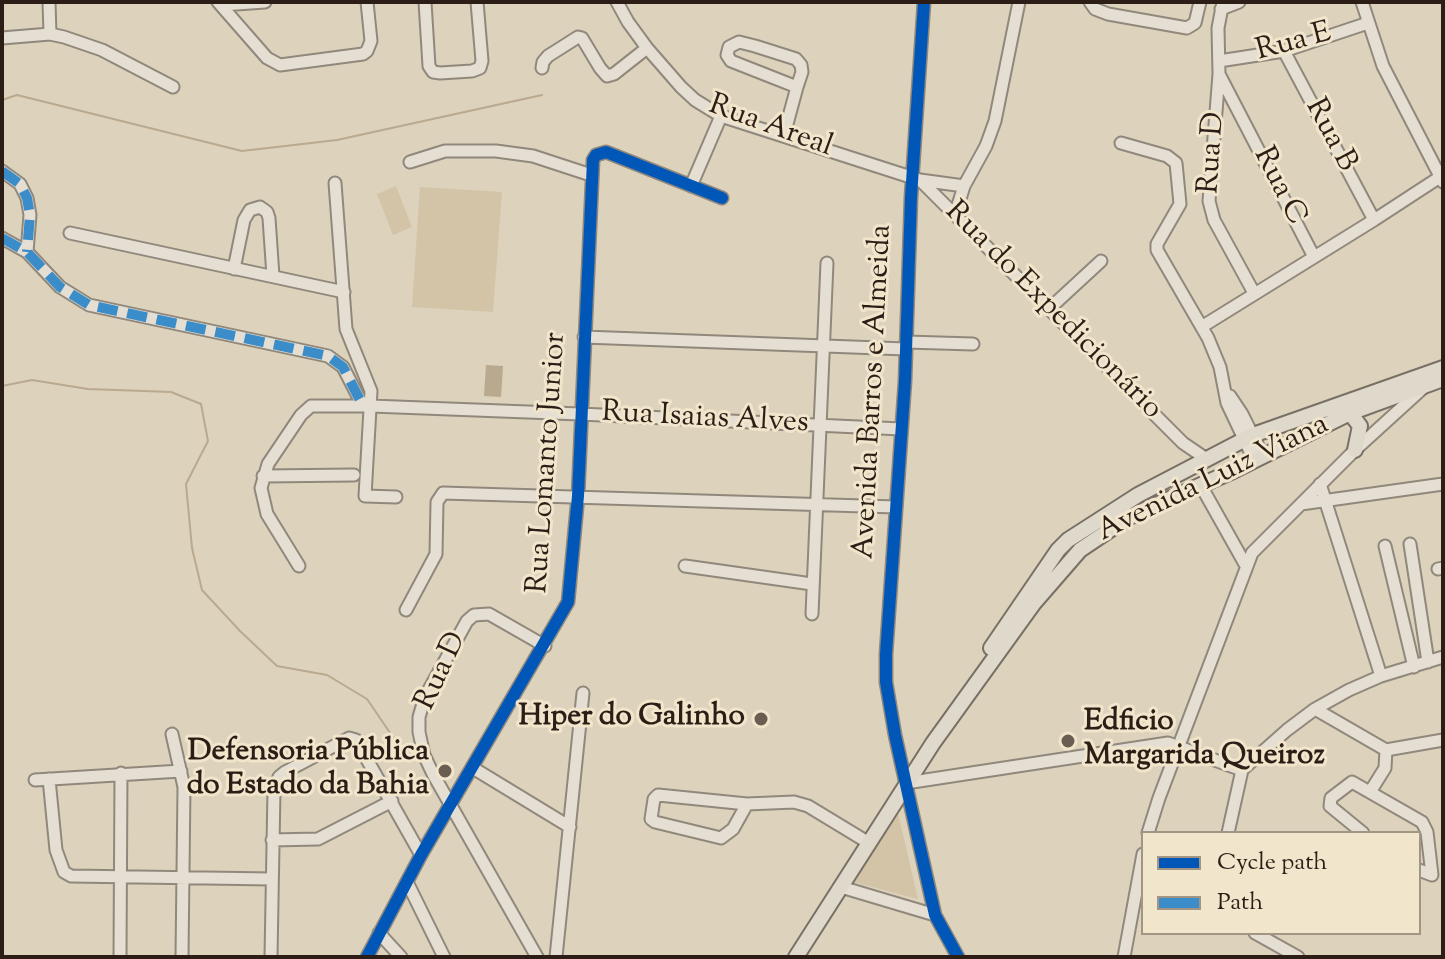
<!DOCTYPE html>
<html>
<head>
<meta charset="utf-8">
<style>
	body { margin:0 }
	#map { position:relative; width:1445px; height:959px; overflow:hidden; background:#ddd2bc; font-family:"Sorts Mill Goudy",serif }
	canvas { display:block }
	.frame { position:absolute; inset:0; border:4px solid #2c1e17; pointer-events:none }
	.legend { position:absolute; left:1141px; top:831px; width:280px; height:104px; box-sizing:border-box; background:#f1e5cb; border:2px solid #a29583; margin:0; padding:10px 14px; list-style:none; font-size:24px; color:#2c1e17 }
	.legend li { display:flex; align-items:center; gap:16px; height:40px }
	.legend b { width:40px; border:2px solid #a29583 }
</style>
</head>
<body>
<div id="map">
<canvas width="1445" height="959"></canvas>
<div class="frame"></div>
<ul class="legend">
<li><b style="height:10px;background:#0057b8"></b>Cycle path</li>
<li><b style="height:10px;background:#3b8dc9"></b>Path</li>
</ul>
</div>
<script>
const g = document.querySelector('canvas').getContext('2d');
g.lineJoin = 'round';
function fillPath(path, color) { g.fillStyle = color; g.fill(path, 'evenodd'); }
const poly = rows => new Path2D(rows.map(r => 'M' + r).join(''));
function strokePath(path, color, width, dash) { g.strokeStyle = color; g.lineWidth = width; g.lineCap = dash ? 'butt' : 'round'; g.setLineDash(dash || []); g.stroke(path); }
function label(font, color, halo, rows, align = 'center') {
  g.font = font + ' "Sorts Mill Goudy",serif'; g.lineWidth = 6; g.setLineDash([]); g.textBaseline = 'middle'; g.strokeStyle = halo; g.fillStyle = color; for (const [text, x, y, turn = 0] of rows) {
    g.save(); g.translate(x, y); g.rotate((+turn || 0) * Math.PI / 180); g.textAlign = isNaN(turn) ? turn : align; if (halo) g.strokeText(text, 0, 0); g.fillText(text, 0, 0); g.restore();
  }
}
const green = poly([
	[396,186,412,227,393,235,377,194],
	[420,187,502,192,493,312,412,307],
	[897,809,918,899,853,882]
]);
const water = poly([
	[486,365,503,366,501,397,484,396]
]);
const stream = poly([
	[2,100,17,95,242,151,337,140,542,95],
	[2,386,32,380,88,389,171,392,201,404,208,441,186,484,192,548,202,590,240,631,277,666,327,675,367,699,401,749]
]);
const minor = poly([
	[49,2,50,34],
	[218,2,267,58,280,65,363,54,367,51,371,41,367,2],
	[425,2,429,66,433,72,440,73,472,71,480,68,482,61,477,2],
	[617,2,628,22,647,48,681,87,695,100,721,116,920,180,964,186],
	[924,2,911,197,905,381,886,654,886,682,895,735,935,915,958,957],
	[1090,2,1095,9,1108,14,1187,28,1195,23,1200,2],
	[1223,2,1218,28,1219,74,1209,201,1214,220,1254,293],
	[1362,2,1383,66,1443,182],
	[222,5,265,2],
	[1221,9,1239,2],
	[2,38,50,34,64,37,102,50,173,87],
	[1284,51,1374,220],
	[1219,61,1284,51,1368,23],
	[542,68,543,62,548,56,578,37,582,38,600,68,607,76,614,74,647,48],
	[1219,74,1314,257],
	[784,135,797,87,802,72,801,65,796,59,755,46,739,42,729,47,727,55,731,61,797,87],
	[1121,143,1167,156,1176,163,1180,204,1157,244,1157,250,1208,338,1220,367,1227,403,1254,460],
	[410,162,445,151,496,151,533,156,591,175],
	[2,171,20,184,27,198,30,215,27,252],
	[921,181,1183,443,1205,458],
	[335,183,346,329,371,391,365,496,396,497],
	[691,186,721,116],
	[955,215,964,186,986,146,995,121,1019,2],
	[70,233,344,292],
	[2,238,27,252,60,287,89,305,328,356,343,367,363,406],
	[234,269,244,220,250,210,260,207,267,212,269,218,273,276],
	[1049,309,1101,261],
	[1203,326,1374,220,1440,177,1443,171],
	[584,337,906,349],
	[906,342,973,344],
	[1230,396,1242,414,1263,456],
	[263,476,354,475],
	[1200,484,1245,564],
	[1320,484,1381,676],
	[1301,504,1443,484],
	[1410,544,1428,662],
	[1385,546,1414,667],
	[299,566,267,514,261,488,268,464,301,415,311,406,371,406,580,414,901,429],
	[685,566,812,584],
	[1438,569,1443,568],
	[406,610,436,554,437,502,443,493,896,507],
	[812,614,827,263],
	[1315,709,1386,750,1443,740],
	[172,734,184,787,182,957],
	[473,768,570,827],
	[1242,770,1287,730,1315,709,1349,690,1381,676,1443,657],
	[49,779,56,850,64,872,71,876,272,879],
	[35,780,181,771],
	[906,783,1168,743,1242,770],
	[1370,792,1385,768,1386,750],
	[747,804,733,829,721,838,655,822,651,819,654,799,658,795,747,804,794,802,808,806,869,843],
	[1148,833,1159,798,1252,553,1355,450,1422,389],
	[1228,833,1242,770],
	[1363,833,1330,806,1331,798,1352,782,1422,822,1427,832,1432,875,1419,870],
	[272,840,318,839,392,801],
	[407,882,444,957],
	[841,887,935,915],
	[379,933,401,957],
	[1255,933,1298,957],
	[120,957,121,773],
	[271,957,274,790,279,777,285,772,349,738,356,740,421,855],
	[367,957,421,855,568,602,578,496,593,160,596,155,606,152,722,198],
	[537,957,433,774,424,755,419,732,419,717,425,697,467,621,474,615,489,614,545,646],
	[556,957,583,693],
	[1124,957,1143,854]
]);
const major = poly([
	[1350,413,1360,426,1355,450],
	[991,648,1058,550,1068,540,1138,495,1253,435,1443,368],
	[796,957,933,743,1034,603,1080,550,1129,517,1233,471,1350,413,1443,379]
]);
const quiet = poly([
	[2,171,20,184,27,198,30,215,27,252],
	[2,238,27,252,60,287,89,305,328,356,343,367,363,406]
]);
const cycleway = poly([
	[924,2,911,197,905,381,886,654,886,682,895,735,935,915,958,957],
	[367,957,421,855,568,602,578,496,593,160,596,155,606,152,722,198]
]);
const markers = [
	[761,719,8,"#6a5d51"],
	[1068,741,8,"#6a5d51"],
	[445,771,8,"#6a5d51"]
];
const streetNames = [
	["Rua E",1294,44,-15],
	["Rua Areal",770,128,20],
	["Rua B",1329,136,62],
	["Rua D",1214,153,-86],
	["Rua C",1278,187,63],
	["Rua do Expedicionário",1052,312,45],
	["Avenida Barros e Almeida",875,392,-87],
	["Rua Isaias Alves",705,420,3],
	["Rua Lomanto Junior",549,463,-86],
	["Avenida Luiz Viana",1214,480,-26],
	["Rua D",443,672,-65]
];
const poiNames = [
	["Hiper do Galinho",745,719],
	["Edficio",1084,724,"left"],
	["Margarida Queiroz",1084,758,"left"],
	["Defensoria Pública",429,754],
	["do Estado da Bahia",429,788]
];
fillPath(green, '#d3c4a7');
fillPath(water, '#b9a98e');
strokePath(stream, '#b9a98e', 2);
strokePath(minor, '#91887c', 15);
strokePath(major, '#787065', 18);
strokePath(minor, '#e4ded3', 11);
strokePath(major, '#dfd9cc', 14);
strokePath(quiet, '#3b8dc9', 10, [20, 10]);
strokePath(cycleway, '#0057b8', 12);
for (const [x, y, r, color] of markers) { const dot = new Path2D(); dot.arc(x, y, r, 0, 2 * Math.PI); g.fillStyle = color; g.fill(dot); strokePath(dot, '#f1e5cb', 3); }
label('30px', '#2c1e17', '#f1e5cb', streetNames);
label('bold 30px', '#2c1e17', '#f1e5cb', poiNames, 'right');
</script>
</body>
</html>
